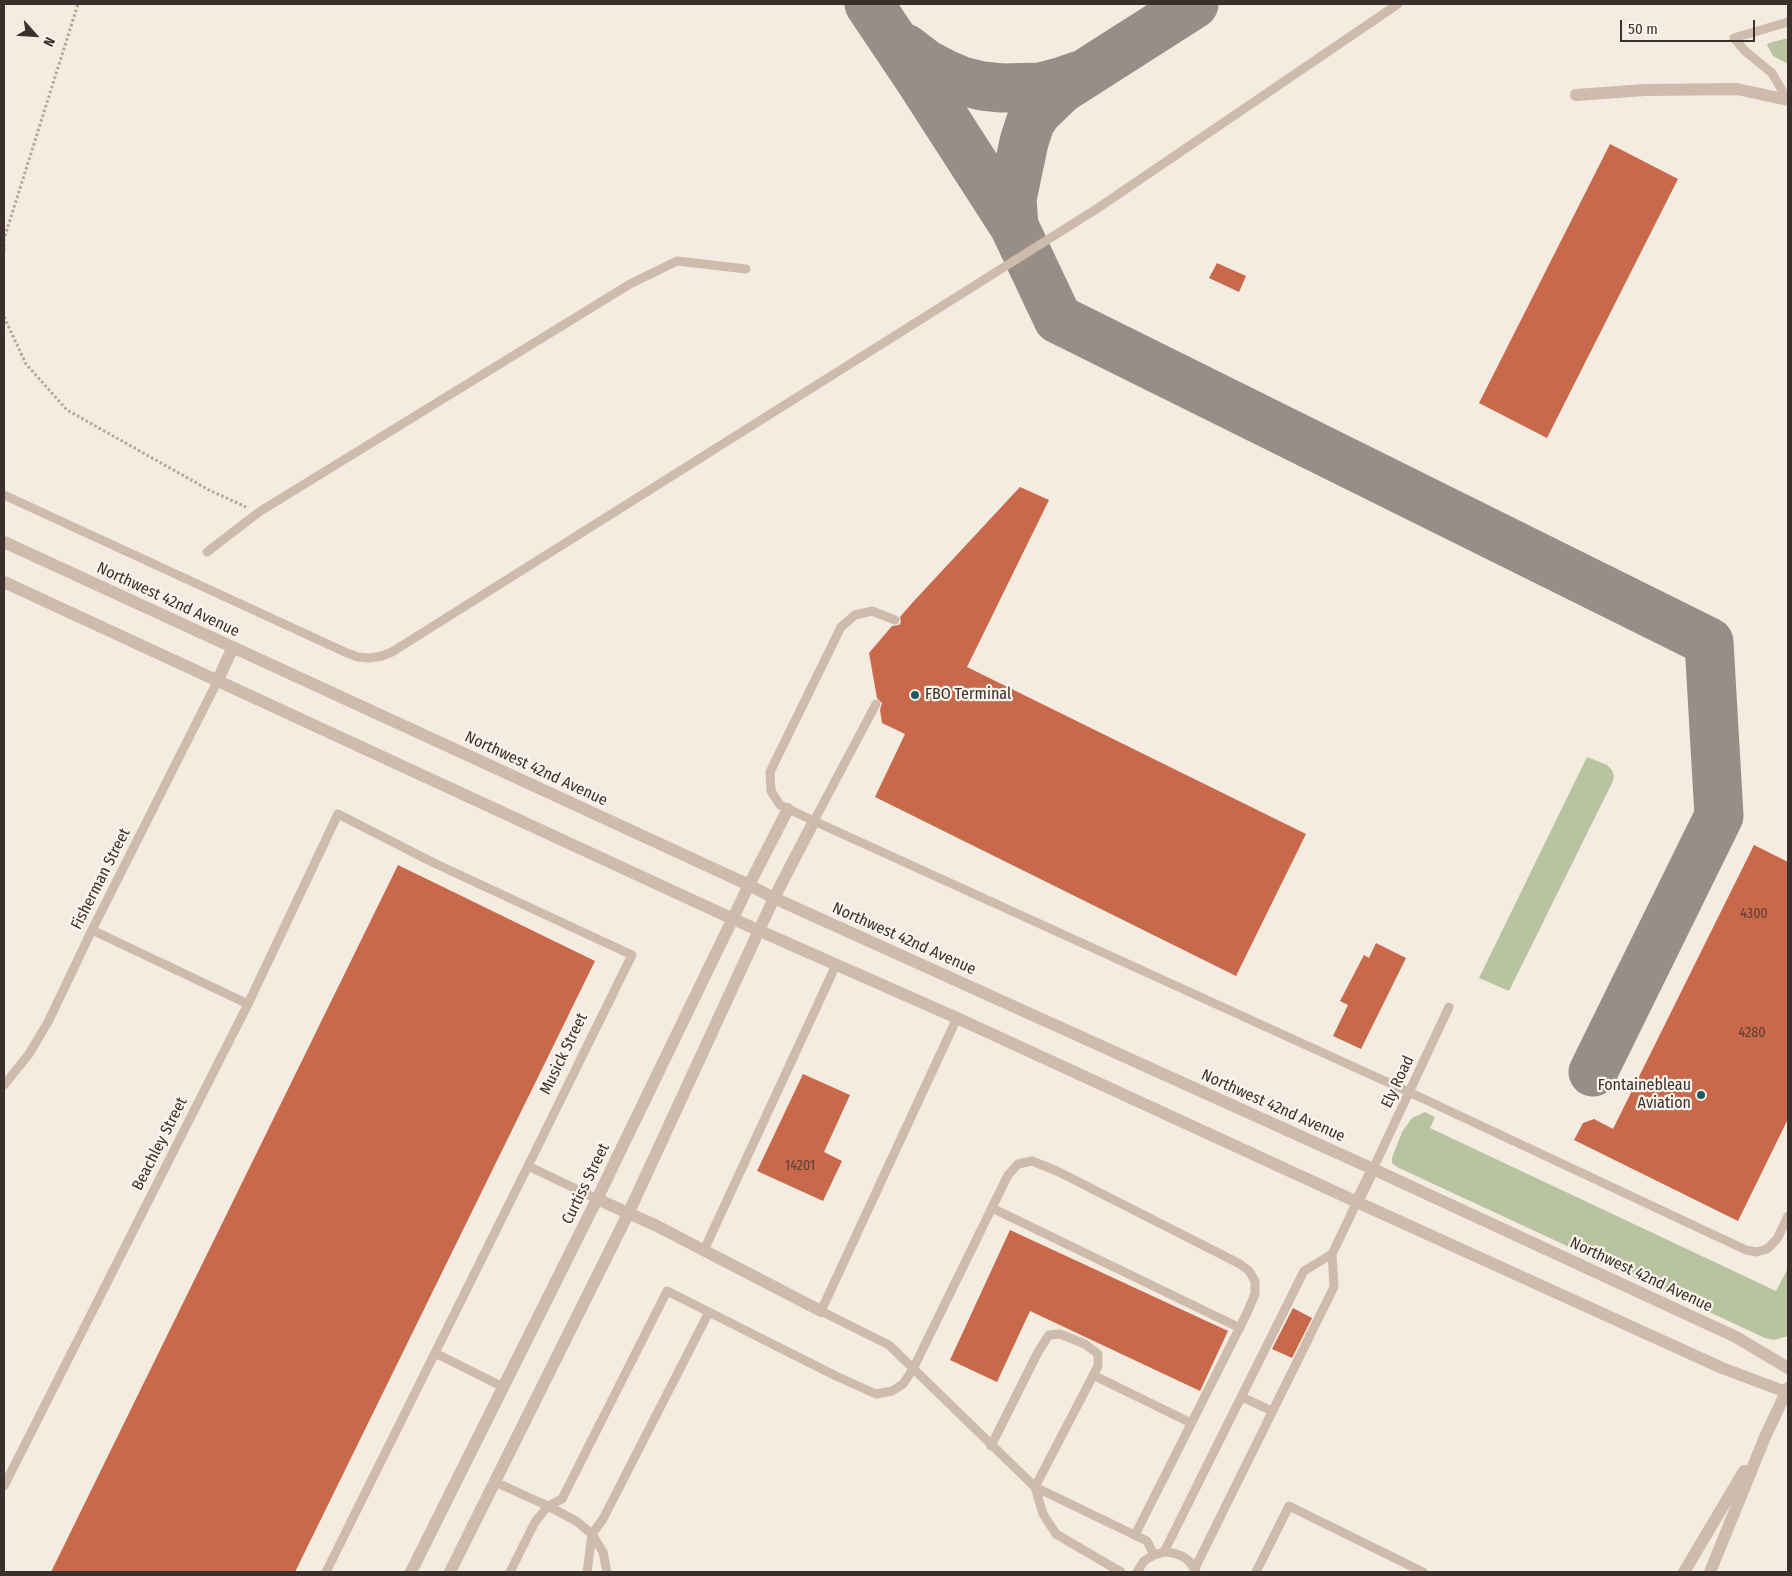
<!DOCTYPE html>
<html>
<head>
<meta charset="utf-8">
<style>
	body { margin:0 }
	#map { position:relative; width:1792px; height:1576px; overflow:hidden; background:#f4ebe1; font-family:"Fira Sans Condensed",sans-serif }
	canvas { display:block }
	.frame { position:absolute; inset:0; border:5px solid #3b302b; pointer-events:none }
	.north { position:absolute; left:10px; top:10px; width:50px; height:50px; -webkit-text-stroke:4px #fbf5ee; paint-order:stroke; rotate:116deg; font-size:14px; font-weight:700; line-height:20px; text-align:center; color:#3b302b }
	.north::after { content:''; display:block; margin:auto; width:18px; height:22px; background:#3b302b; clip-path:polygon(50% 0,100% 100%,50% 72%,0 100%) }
	.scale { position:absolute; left:1620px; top:20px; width:135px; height:22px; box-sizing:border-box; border:2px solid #3b302b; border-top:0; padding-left:6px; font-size:15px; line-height:18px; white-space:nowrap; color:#3b302b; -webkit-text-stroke:4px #fbf5ee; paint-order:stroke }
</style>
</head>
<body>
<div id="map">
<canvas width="1792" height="1576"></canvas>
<div class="frame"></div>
<div class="north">N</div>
<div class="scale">50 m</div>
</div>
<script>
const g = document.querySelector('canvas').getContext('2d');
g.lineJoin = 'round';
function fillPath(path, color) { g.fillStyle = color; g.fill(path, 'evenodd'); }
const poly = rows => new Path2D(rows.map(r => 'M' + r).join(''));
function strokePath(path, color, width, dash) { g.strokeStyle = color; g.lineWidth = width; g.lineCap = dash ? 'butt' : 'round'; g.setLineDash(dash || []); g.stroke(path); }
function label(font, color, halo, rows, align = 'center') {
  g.font = font + ' "Fira Sans Condensed",sans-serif'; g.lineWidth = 4.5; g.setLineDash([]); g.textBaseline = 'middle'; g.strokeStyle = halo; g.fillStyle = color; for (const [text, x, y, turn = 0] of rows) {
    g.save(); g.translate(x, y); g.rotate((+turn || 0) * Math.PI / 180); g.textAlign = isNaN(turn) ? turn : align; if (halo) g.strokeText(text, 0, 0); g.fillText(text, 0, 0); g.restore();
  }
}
const green = poly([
	[1788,38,1788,64,1773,56,1767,45,1769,43],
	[1587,757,1607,765,1612,770,1614,776,1613,781,1509,991,1479,978],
	[1425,1112,1435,1117,1430,1128,1776,1291,1788,1268,1788,1336,1774,1340,1765,1338,1397,1167,1392,1163,1392,1158,1402,1132,1412,1118]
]);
const taxiway = poly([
	[869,4,920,80,1014,226,1058,319,1709,642,1719,816,1593,1072],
	[905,48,926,64,943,73,962,81,982,86,1002,88,1041,87,1060,82,1077,76],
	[1014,226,1012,199,1024,142,1030,123,1038,111,1061,89,1194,4]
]);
const building = poly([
	[1610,144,1678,179,1547,438,1479,403],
	[1217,263,1246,276,1239,292,1209,278],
	[1020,487,1049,500,967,667,1306,834,1236,976,875,797,905,734,882,723,880,710,882,703,877,698,869,653,892,626,899,625,901,622,900,617,913,602],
	[1754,845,1788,862,1788,1119,1738,1221,1574,1140,1583,1123,1594,1119,1613,1129],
	[398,865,595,961,295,1572,51,1572],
	[1376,943,1406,958,1361,1049,1333,1036,1348,1005,1340,1001,1364,955,1369,958],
	[803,1074,850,1095,824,1152,842,1161,823,1201,757,1171],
	[1010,1230,1228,1331,1200,1391,1030,1311,997,1382,950,1360],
	[1293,1308,1312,1318,1292,1358,1272,1349]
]);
const path = poly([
	[4,251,4,239,78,4],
	[4,317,26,364,67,410,209,490,246,507]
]);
const service = poly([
	[1788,22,1734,38,1745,51,1772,73,1788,101],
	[4,495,347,653,358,657,369,658,382,656,392,652,1098,208,1398,4],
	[207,552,259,512,630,284,677,261,746,269],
	[876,704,814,821,780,805,771,791,770,772,841,627,855,615,872,611,895,620],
	[814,821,1409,1092,1746,1250,1757,1252,1767,1249,1777,1239,1788,1216],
	[92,930,248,1004],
	[957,1018,821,1311,889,1345,1035,1487,1147,1541,1154,1555],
	[4,1085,29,1054,48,1022,92,930,217,682],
	[1373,1169,1449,1007],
	[992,1208,1240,1328],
	[704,1250,836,965],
	[435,1353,503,1387],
	[1093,1375,1191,1423],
	[1242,1397,1272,1411],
	[991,1446,1038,1352,1049,1335,1060,1334,1085,1344,1098,1354,1098,1366,1035,1487,1043,1514,1056,1534,1121,1572],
	[495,1482,548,1506,562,1499,667,1291,836,1376,876,1394,892,1391,903,1384,913,1369,1008,1175,1018,1164,1032,1161,1057,1171,1240,1264,1249,1271,1255,1281,1255,1294,1247,1313,1135,1535],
	[4,1486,248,1004,338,814,434,863,632,955,528,1166,597,1199],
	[1164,1552,1304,1271,1332,1254],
	[1195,1568,1334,1287,1332,1254,1357,1202],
	[326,1572,528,1166],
	[510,1572,535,1522,548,1506,576,1521,592,1534,603,1552,607,1572],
	[587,1572,592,1534,603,1519,709,1312],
	[1137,1572,1144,1561,1154,1555,1164,1552,1173,1553,1182,1556,1189,1561,1196,1572],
	[1256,1572,1289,1506,1423,1572]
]);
const minor = poly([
	[1576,95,1645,90,1737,89,1788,100],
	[749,885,788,809],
	[774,898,814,821],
	[597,1199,655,1225,821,1311],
	[1684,1572,1744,1471],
	[1710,1572,1765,1437,1788,1388]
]);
const tertiary = poly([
	[4,542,502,771,749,885,774,898,1373,1169,1736,1337,1788,1368],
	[4,582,733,919,957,1018,1357,1202,1722,1368,1786,1392],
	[217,682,233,647],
	[1357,1202,1373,1169],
	[411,1572,597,1199,749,885],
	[450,1572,629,1212,774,898]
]);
const markers = [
	[915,695,5,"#1f5a5e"],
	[1701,1095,5,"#1f5a5e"]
];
const numberNames = [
	["4300",1754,914],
	["4280",1752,1033],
	["14201",800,1166]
];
const streetNames = [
	["Northwest 42nd Avenue",168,600,25],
	["Northwest 42nd Avenue",536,769,25],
	["Fisherman Street",101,879,-63],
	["Northwest 42nd Avenue",904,939,24],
	["Musick Street",564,1054,-64],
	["Ely Road",1398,1082,-65],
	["Northwest 42nd Avenue",1273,1106,24],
	["Beachley Street",160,1144,-63],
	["Curtiss Street",586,1184,-64],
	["Northwest 42nd Avenue",1641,1275,25]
];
const poiNames = [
	["FBO Terminal",925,695],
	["Fontainebleau",1691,1086,"right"],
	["Aviation",1691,1104,"right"]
];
fillPath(green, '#b8c4a0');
strokePath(taxiway, '#988e86', 49);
fillPath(building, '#c8694b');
strokePath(path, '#b9a596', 3, [2.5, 2.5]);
strokePath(service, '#cdbbac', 9);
strokePath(minor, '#cdbbac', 12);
strokePath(tertiary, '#cdbbac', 12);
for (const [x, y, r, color] of markers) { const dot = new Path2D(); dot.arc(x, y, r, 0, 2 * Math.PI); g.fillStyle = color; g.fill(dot); strokePath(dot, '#fbf5ee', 2); }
label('14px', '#5e3e33', null, numberNames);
label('16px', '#3b302b', '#fbf5ee', streetNames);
label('16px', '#3b302b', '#fbf5ee', poiNames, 'left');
</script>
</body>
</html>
